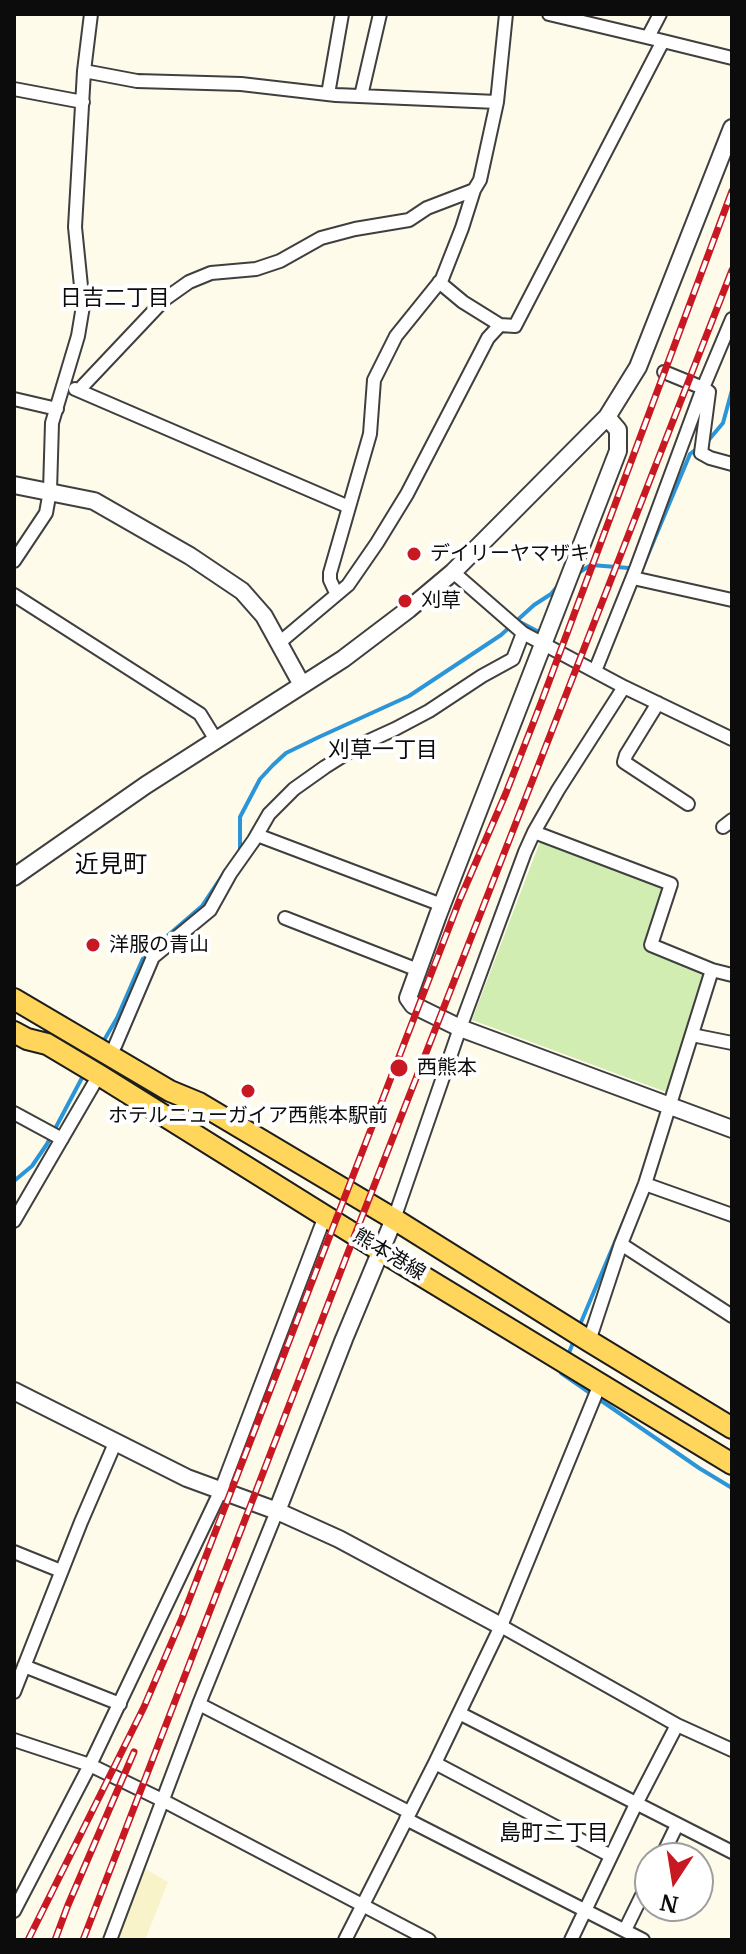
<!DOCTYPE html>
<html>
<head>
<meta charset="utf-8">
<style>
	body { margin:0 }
	#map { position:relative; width:746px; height:1954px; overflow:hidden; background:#fffbeb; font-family:Merriweather,serif }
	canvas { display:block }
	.frame { position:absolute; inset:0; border:16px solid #0c0c0c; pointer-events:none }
	.north { position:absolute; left:634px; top:1842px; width:80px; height:80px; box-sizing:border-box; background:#fff; border:2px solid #9e9e9e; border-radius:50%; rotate:192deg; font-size:22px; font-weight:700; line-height:32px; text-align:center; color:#0c0c0c }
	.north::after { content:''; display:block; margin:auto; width:28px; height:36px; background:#c81822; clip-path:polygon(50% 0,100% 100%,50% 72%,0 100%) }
</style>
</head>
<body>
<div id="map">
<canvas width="746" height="1954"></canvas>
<div class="frame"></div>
<div class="north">N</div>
</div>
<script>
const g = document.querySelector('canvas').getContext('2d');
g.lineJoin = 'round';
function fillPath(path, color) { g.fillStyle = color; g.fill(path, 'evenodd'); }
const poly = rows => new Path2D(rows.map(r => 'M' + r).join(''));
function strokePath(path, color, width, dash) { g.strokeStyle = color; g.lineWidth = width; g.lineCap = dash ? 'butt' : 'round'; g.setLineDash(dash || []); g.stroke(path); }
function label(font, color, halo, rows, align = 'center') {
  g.font = font + ' Merriweather,"Noto Sans JP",serif'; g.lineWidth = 8; g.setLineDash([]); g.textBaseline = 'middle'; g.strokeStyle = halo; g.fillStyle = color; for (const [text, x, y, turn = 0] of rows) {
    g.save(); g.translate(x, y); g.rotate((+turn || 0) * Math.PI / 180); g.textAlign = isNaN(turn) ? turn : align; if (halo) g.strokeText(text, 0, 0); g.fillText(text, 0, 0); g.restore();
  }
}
const farmland = poly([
	[142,1867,168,1882,145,1940,114,1940]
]);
const green = poly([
	[541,839,668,886,645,951,703,974,666,1092,472,1020]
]);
const stream = poly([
	[707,442,723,423,732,390],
	[575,575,591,565,642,569,690,454,699,447],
	[518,621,539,632],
	[240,849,240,817,260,779,273,765,286,753,319,737,409,696,501,635,534,605,551,594,561,582],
	[103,1042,117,1018,144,956,202,906,224,873],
	[14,1181,32,1166,47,1144,84,1074],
	[579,1327,631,1204],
	[567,1358,574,1340],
	[562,1370,561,1373,699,1468,732,1488]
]);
const minor = poly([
	[648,37,660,14],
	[663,41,732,58],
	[84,71,137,81,241,84,336,95,497,102],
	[14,89,83,102],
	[328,94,342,14],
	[361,96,380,14],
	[439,282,463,302,500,325],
	[664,372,703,388,709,392,701,453,710,458,732,464],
	[75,389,349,507],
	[79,390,165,299,189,282,211,273,256,269,280,261,321,238,355,229,409,220,427,208,474,190],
	[14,399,57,409],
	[14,561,46,513,50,491,52,423,78,336,83,306,75,227,84,71,91,14],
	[453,572,523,633,624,687,732,739],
	[633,578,732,600],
	[336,593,330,580,330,573,370,434,374,380,396,336,442,279,462,228,474,190,480,180,497,102,506,14],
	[14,595,200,714,216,740],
	[279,643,348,585,377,543,407,494,488,338,500,325,515,326,663,41,549,14],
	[595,671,636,569,703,388,732,319],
	[658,703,626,755,624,762,688,804],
	[723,827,732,820],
	[534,832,671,884,651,945,712,970,732,975],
	[257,835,442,905],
	[285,918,418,970],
	[692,1035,732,1043],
	[115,1046,153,957,210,910,230,874,254,840,269,814,294,789,325,767,360,745,395,729,429,711,482,676,513,659,523,633],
	[14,1113,62,1139],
	[645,1184,732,1215],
	[394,1219,460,1028,525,852,534,832,558,790,624,687],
	[14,1221,99,1075],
	[621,1244,732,1316],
	[589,1341,621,1244,645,1184,712,970],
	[14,1552,61,1571],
	[501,1626,677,1725,732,1750],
	[24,1666,120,1704],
	[14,1692,81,1522,116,1441],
	[199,1704,409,1812],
	[459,1713,732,1852],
	[14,1740,90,1765,162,1800,429,1940],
	[435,1763,611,1856],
	[406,1819,643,1940],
	[661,1858,677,1825],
	[14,1911,90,1765,221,1490,325,1216],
	[625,1930,650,1879],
	[110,1940,199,1704,277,1511],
	[345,1940,435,1763,501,1626,600,1384],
	[571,1940,636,1804,677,1725]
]);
const tertiary = poly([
	[607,417,618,430,618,451,438,915,408,998,413,1005,460,1028,732,1129],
	[14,485,94,501,190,556,242,591,264,616,302,685],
	[14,877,146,785,343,659,409,609,453,572,607,417,638,367,732,128],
	[14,1391,187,1478,277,1511,339,1539,501,1626],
	[277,1511,344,1339,394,1219]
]);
const primary = poly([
	[14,999,170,1091,199,1103,394,1219,589,1341,732,1428],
	[14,1032,27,1039,47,1044,99,1075,381,1251,732,1464]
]);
const rail = poly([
	[28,1940,144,1707,182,1618,460,899,506,793,541,703,732,191],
	[55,1940,68,1905,134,1752],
	[83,1940,347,1255,732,270]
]);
const markers = [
	[414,554,8,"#c81822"],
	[405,601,8,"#c81822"],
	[93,945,8,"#c81822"],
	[399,1068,10,"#c81822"],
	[248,1091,8,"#c81822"]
];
const poiNames = [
	["デイリーヤマザキ",430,554],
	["刈草",421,601],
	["洋服の青山",109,945],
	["西熊本",417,1068],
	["ホテルニューガイア西熊本駅前",248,1116,"center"]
];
const streetNames = [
	["熊本港線",389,1255,31]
];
const neighbourhoodNames = [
	["日吉二丁目",115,299],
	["刈草一丁目",383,751],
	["島町二丁目",554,1834]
];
const quarterNames = [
	["近見町",111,865]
];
fillPath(farmland, '#f8f3c9');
fillPath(green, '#d1edb1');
strokePath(stream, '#2b95d9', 4);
strokePath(minor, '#3f3f3f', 16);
strokePath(tertiary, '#3f3f3f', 20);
strokePath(primary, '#1d1d1d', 24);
strokePath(minor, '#fff', 12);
strokePath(tertiary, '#fff', 16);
strokePath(primary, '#ffd65b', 20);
strokePath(rail, '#c81822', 7);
strokePath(rail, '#fff', 4, [12]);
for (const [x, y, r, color] of markers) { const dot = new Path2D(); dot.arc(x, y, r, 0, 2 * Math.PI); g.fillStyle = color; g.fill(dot); strokePath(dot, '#fff', 3); }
label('20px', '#0c0c0c', '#fff', poiNames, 'left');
label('20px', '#0c0c0c', '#fff', streetNames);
label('22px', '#0c0c0c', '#fff', neighbourhoodNames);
label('24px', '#0c0c0c', '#fff', quarterNames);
</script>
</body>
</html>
